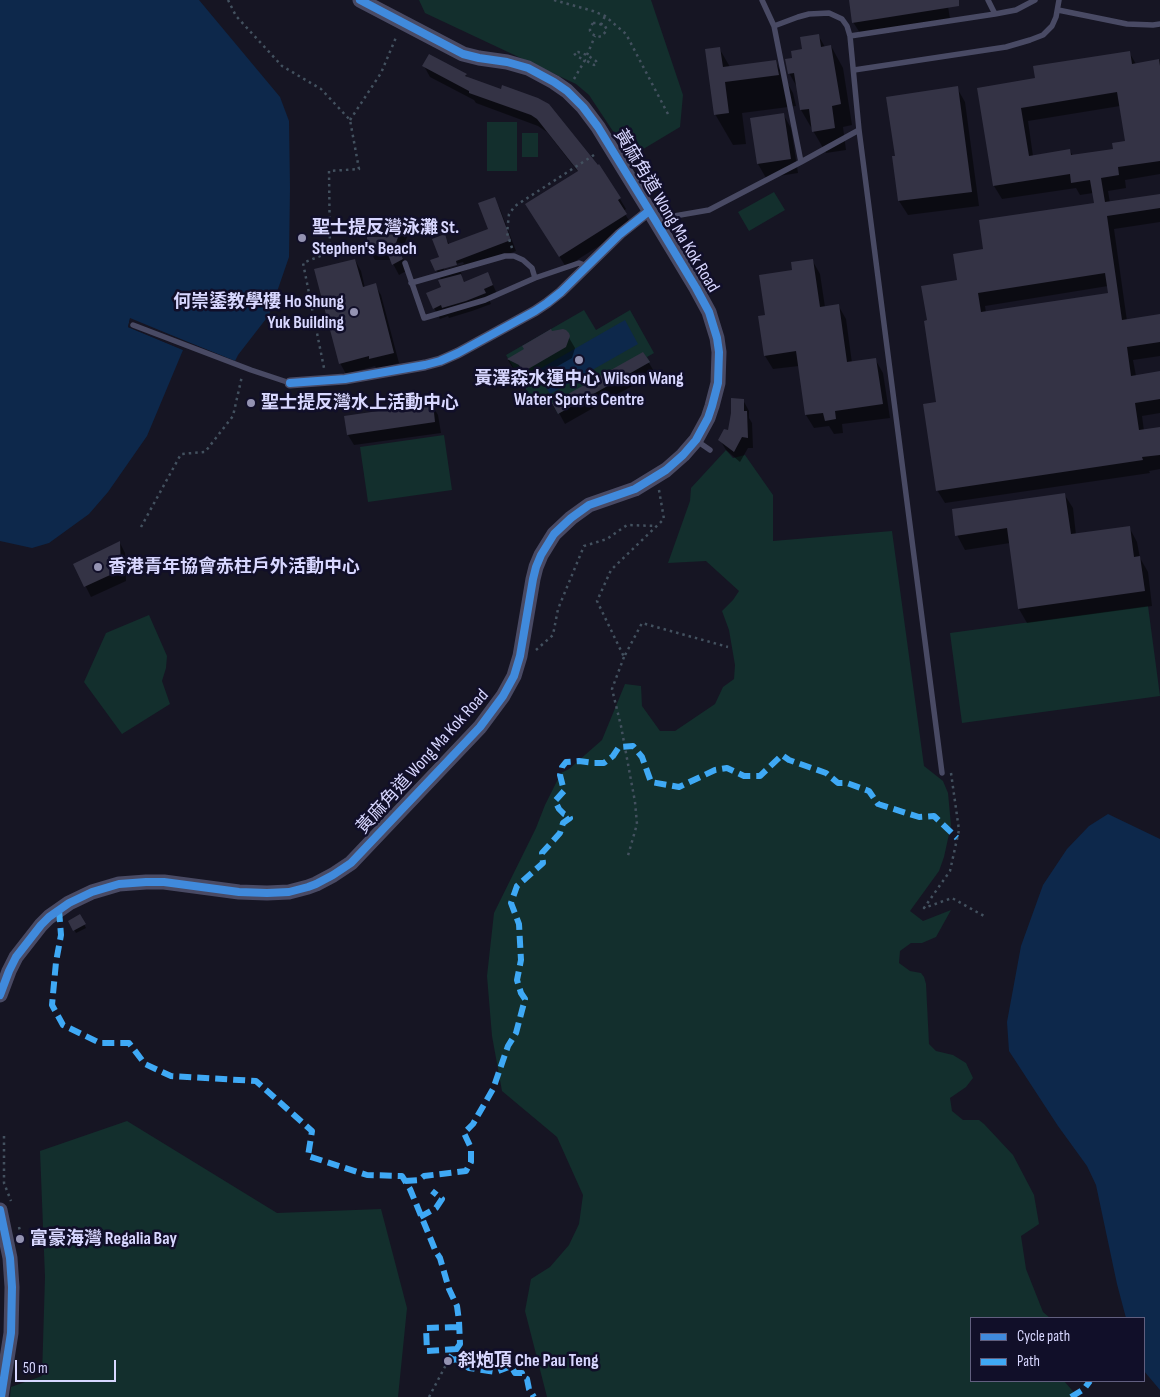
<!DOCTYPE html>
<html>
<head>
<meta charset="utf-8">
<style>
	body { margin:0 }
	#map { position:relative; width:1160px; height:1397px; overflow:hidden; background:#161523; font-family:"Sofia Sans Condensed",sans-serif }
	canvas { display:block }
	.legend { position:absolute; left:970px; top:1317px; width:175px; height:65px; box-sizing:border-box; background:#110f29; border:1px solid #615f7f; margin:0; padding:6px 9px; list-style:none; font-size:15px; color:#d8d7ff }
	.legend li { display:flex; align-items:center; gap:10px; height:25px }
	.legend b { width:25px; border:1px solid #615f7f }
	.scale { position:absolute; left:15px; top:1360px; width:101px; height:22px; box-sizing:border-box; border:2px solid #d8d7ff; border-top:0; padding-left:6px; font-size:15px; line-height:18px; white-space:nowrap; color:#d8d7ff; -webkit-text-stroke:4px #110f29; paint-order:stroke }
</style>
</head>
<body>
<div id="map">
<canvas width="1160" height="1397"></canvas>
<ul class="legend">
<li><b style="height:6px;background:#408adc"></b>Cycle path</li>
<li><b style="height:6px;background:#3fa9f5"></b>Path</li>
</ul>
<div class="scale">50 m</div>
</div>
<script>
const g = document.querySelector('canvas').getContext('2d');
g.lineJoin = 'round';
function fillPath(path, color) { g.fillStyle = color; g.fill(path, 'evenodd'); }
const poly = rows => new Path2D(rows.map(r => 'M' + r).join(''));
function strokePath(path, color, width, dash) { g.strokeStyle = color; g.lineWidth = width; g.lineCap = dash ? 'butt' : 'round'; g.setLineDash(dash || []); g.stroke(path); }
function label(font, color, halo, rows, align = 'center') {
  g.font = font + ' "Sofia Sans Condensed","Noto Sans TC",sans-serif'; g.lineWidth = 5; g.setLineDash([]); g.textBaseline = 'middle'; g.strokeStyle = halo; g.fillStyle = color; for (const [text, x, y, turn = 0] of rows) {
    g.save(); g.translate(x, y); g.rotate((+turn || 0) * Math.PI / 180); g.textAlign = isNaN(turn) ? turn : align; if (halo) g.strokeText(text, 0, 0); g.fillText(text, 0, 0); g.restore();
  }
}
const green = poly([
	[419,0,651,0,683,95,680,127,630,157,589,95,576,84,425,13],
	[487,122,517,122,517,171,487,171],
	[522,133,538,133,538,157,522,157],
	[774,192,785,210,749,231,738,212],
	[584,310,596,330,630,310,654,353,647,357,650,362,558,414,552,403,531,398,506,355],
	[444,435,452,490,368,502,360,447],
	[726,450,733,458,745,455,773,495,773,541,892,531,924,766,943,781,948,793,951,825,944,857,939,871,910,911,923,921,951,910,936,937,922,943,911,943,900,951,899,963,910,971,921,973,924,977,926,984,929,1044,936,1051,953,1055,966,1063,973,1078,966,1087,950,1098,952,1111,963,1120,979,1120,984,1124,1013,1155,1034,1195,1039,1224,1021,1236,1026,1269,1043,1312,1050,1318,971,1318,971,1381,1064,1381,1078,1397,547,1397,525,1311,531,1279,550,1267,569,1245,579,1224,583,1195,557,1137,502,1091,492,1036,487,976,494,913,536,828,545,805,561,773,569,769,602,740,625,684,641,686,642,706,660,731,675,731,715,704,723,687,734,679,735,665,729,630,722,611,733,600,739,591,706,561,668,563,690,501,691,488],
	[1148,606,1160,696,962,723,950,633],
	[149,615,167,656,166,668,162,681,170,704,122,734,84,682,106,633],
	[127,1121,277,1213,381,1209,407,1308,398,1397,10,1397,11,1387,42,1376,45,1277,40,1151]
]);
const water = poly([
	[0,0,199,0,280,97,289,121,290,188,289,257,269,315,238,355,235,361,130,319,128,327,183,350,147,436,108,492,89,514,49,543,32,548,0,541],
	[625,320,638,344,550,394,536,371],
	[1108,814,1160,839,1160,1390,1144,1371,1144,1318,1126,1318,1117,1284,1096,1185,1087,1166,1058,1126,1009,1051,1007,1022,1021,946,1043,885,1067,849,1089,826]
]);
const pier = poly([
	[130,318,188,342,235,361,234,363,132,322,131,326,184,348,186,351,128,327]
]);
const shadow = poly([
	[850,0,947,0,950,19,860,33,853,22],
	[818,35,825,47,831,46,843,68,852,125,843,127,846,150,826,153,801,110,797,87,789,73,794,59],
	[719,48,730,67,775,61,793,93,796,106,742,113,746,144,733,145,715,114],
	[1129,52,1136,64,1160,60,1160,174,1125,180,1126,188,1108,191,1110,203,1160,195,1160,222,1114,229,1127,321,1160,316,1160,356,1133,360,1136,376,1160,373,1160,413,1142,416,1144,431,1160,429,1160,469,1149,471,1150,473,945,503,937,490,938,403,928,321,985,250,1095,204,1093,193,1080,195,1076,188,1002,199,994,186,978,89,1037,79],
	[1120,106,1126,142,1114,150,1073,156,1070,151,1033,156,1028,121],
	[1108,286,1109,295,986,313,985,306],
	[424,66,466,75,468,79,502,90,543,101,620,199,626,209,623,211,632,225,566,267,533,215,578,172,547,132,538,126,476,103,474,100,430,77],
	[957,88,965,102,979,206,908,215,899,201,896,157],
	[783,114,791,128,798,173,766,178,758,164],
	[494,198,500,209,516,251,461,272,462,276,461,276,465,283,488,274,498,296,489,299,491,304,472,311,449,318,448,316,440,319,434,308,442,288,441,280,432,261,440,258,444,236,450,245,490,230],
	[463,262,464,264,444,270,444,267],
	[401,227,407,237,401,254,408,270,399,275,391,260,375,260,369,249,369,239,386,239],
	[355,260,361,271,365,288,375,285,381,295,399,363,377,369,375,366,346,374,340,363],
	[812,260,820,274,825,307,838,305,846,319,852,363,875,359,883,373,890,418,842,424,843,433,834,434,829,426,814,428,806,415,799,366,773,369,765,356,766,316,793,271],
	[565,331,575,348,572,358,530,382,526,375,514,370,508,360,526,350],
	[643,353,655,373,565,424,554,404],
	[743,400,749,411,749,418,752,423,753,448,748,448,740,462,726,450,720,440,728,431],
	[432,405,438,415,441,433,354,445,348,435],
	[1064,494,1073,508,1076,535,1129,527,1137,542,1140,558,1148,572,1152,606,1027,623,1019,609,1010,543,965,550,957,535],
	[120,543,125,553,126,581,91,597,75,565],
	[80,916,86,928,76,933,70,922]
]);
const building = poly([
	[849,0,959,0,959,6,852,23],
	[819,34,821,47,831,45,841,104,832,106,835,128,812,132,809,109,800,110,794,73,788,74,785,59,792,58,791,51,802,49,800,37],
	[720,47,723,67,776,60,779,75,725,82,729,113,714,115,705,49],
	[1130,51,1132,64,1159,59,1160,66,1160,161,1118,167,1119,175,1101,178,1105,202,1160,194,1160,208,1107,216,1122,320,1160,314,1160,342,1127,347,1131,376,1160,371,1160,399,1135,403,1139,430,1160,427,1160,455,1142,457,1143,460,936,491,923,404,936,402,924,321,927,320,921,286,957,280,953,254,983,249,979,220,1094,203,1090,180,1071,183,1070,174,993,186,977,88,1035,78,1033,66],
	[1117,92,1125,141,1112,143,1113,149,1071,155,1070,149,1029,156,1021,108],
	[1105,273,1108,293,981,312,978,293],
	[429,54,467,74,465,76,501,89,502,85,538,98,549,104,598,165,599,164,621,198,618,200,627,214,559,257,525,204,578,171,537,119,531,115,469,93,469,91,422,66],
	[958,86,972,192,898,201,892,156,895,156,886,97],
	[784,113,791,159,757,164,750,118],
	[495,197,511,240,456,261,457,265,435,271,430,260,439,257,432,239,445,234,448,244,488,229,478,203],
	[391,222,402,226,396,243,403,259,392,265,386,249,367,249,367,237,385,237],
	[355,259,363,287,376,283,394,353,369,359,369,356,339,364,314,269],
	[813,259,820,307,839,304,847,362,876,358,883,404,835,411,836,419,825,421,823,413,805,415,796,351,764,356,758,316,765,315,759,275,792,270,791,262],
	[488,272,493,285,484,289,486,293,466,301,442,308,441,305,433,309,426,293,441,287,438,280,461,274,464,282],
	[551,329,552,331,563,329,566,330,569,333,570,336,566,347,523,372,519,365,507,359,524,349,522,346],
	[643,352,650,362,558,414,552,403],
	[731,398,744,399,744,411,747,411,748,438,742,437,734,452,718,440,724,429,728,430,731,413],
	[433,403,435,422,347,435,344,416],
	[1065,493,1071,534,1130,526,1134,557,1140,556,1145,591,1018,609,1007,528,955,536,952,509],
	[120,541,121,570,84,587,73,564],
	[80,914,86,924,73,931,68,921]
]);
const path = poly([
	[228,0,236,16,282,66,321,89,350,120,359,169,329,171,330,252,303,263,324,368],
	[554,0,593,11,605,16,626,34,669,116],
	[593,23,597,23,605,26,607,30,602,36,598,37,592,34,590,31,590,28,593,23],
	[601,25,605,16],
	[587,55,595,36],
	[574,79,585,60,576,56,574,53,578,52,587,55,596,61,597,64,594,65,585,60],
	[350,120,381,73,397,35],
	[512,248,507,233,509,214,515,206,597,153],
	[659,490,664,519,611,570,597,601,624,657,642,623,728,647],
	[141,527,181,454,205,452,233,416,242,376],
	[536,650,553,635,558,609,584,546,607,539,627,525,656,526],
	[624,657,612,689,621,726,635,802,637,824,627,859],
	[951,773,959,830,950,871,924,908,952,898,984,916],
	[4,1136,4,1183,11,1201],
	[19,1227,22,1239],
	[429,1397,448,1361]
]);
const service = poly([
	[762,0,774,26,801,162],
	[988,0,995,14],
	[1058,10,1127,24,1153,25,1160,24],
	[774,26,798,17,809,14,829,13,842,19,847,26,850,36,859,130,942,773],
	[850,36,995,14,1016,10,1035,0],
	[854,70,1006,47,1030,40,1043,35,1052,26,1056,17,1059,0],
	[657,219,709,210,801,162,859,130],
	[405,263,424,318,485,300,535,278],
	[411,283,505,256,514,256,523,260,532,268,535,278,579,263,587,266],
	[133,325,251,370,290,383],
	[697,441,710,450]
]);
const minor = poly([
	[290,383,345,379,425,365,440,361,458,353,535,311,547,303,561,292,620,234,649,211]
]);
const tertiary = poly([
	[0,995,9,971,16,957,41,925,49,917,69,903,92,892,119,884,146,882,164,882,239,892,267,893,289,892,308,887,316,884,333,875,351,863,480,727,503,696,514,676,520,656,533,579,536,567,541,555,554,534,571,518,589,505,635,489,666,470,683,455,696,440,708,418,712,406,718,383,719,352,717,338,709,312,696,288,655,220,598,127,583,107,567,91,554,82,528,68,507,62,479,58,463,54,360,0],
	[0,1210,10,1258,12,1287,11,1333,1,1397]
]);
const quiet = poly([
	[59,910,61,935,56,962,52,1005,63,1025,100,1043,129,1043,145,1064,171,1076,256,1081,312,1131,308,1156,367,1175,402,1176,410,1189,436,1252,440,1258,449,1289,457,1306,459,1321,460,1344,448,1361],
	[405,1181,419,1180,424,1176,466,1171,471,1162,471,1148,464,1133,473,1124,478,1115,493,1089,508,1046,516,1033,525,999,521,993,517,980,521,960,519,924,511,903,517,886,543,863,542,853,560,833,563,823,570,818,569,816,564,814,559,809,555,801,564,791,560,775,562,767,566,762,579,761,594,763,604,763,613,756,619,747,633,746,642,757,651,782,679,787,715,770,727,768,744,776,760,776,782,755,789,760,826,773,838,783,847,783,869,791,878,804,919,817,934,816,957,838],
	[420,1217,436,1208,442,1199,432,1191],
	[457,1349,427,1351,426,1328,459,1327],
	[448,1361,457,1359,469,1368,496,1372,511,1366,515,1373,522,1373,523,1377,527,1379,529,1389,534,1397],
	[1071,1397,1084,1389,1090,1381]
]);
const cycleway = poly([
	[290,383,345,379,425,365,440,361,458,353,535,311,547,303,561,292,620,234,649,211],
	[0,995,9,971,16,957,41,925,49,917,69,903,92,892,119,884,146,882,164,882,239,892,267,893,289,892,308,887,316,884,333,875,351,863,480,727,503,696,514,676,520,656,533,579,536,567,541,555,554,534,571,518,589,505,635,489,666,470,683,455,696,440,708,418,712,406,718,383,719,352,717,338,709,312,696,288,655,220,598,127,583,107,567,91,554,82,528,68,507,62,479,58,463,54,360,0],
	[0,1210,10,1258,12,1287,11,1333,1,1397]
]);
const markers = [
	[302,238,5,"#9493b2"],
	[354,312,5,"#9493b2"],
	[579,360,5,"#9493b2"],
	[251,403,5,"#9493b2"],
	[98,567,5,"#9493b2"],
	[20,1239,5,"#9493b2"],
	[448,1361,5,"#9493b2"]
];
const streetNames = [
	["黃麻角道 Wong Ma Kok Road",666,211,59],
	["黃麻角道 Wong Ma Kok Road",423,762,-48]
];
const poiNames = [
	["聖士提反灣泳灘 St.",312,228],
	["Stephen's Beach",312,249],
	["何崇鋈教學樓 Ho Shung",344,302,"right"],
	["Yuk Building",344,323,"right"],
	["黃澤森水運中心 Wilson Wang",579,379,"center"],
	["Water Sports Centre",579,400,"center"],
	["聖士提反灣水上活動中心",261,403],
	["香港青年協會赤柱戶外活動中心",108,567],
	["富豪海灣 Regalia Bay",30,1239],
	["斜炮頂 Che Pau Teng",458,1361]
];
fillPath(green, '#132f2d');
fillPath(water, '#0d284b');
fillPath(pier, '#161523');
fillPath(shadow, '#0007');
fillPath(building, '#343345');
strokePath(path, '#43515f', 2.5, [2.5, 4]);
strokePath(service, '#494a64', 5.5);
strokePath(minor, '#494a64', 11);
strokePath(tertiary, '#494a64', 15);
strokePath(quiet, '#3fa9f5', 6, [12, 6]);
strokePath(cycleway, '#408adc', 8);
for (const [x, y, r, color] of markers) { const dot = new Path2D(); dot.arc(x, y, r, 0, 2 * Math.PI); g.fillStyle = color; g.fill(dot); strokePath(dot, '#110f29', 2); }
label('18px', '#d8d7ff', '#110f29', streetNames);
label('bold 18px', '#d8d7ff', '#110f29', poiNames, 'left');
</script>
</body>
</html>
